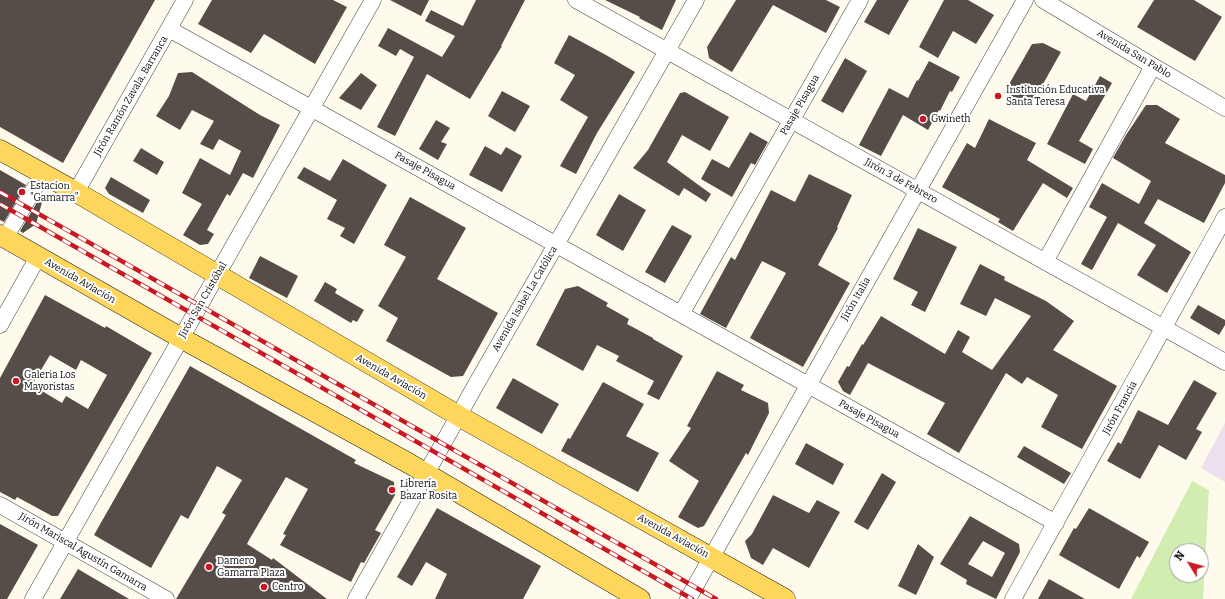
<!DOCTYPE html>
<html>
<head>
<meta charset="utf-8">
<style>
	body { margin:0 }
	#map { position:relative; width:1225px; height:599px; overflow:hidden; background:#fffbec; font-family:Bitter,serif }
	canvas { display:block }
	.north { position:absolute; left:1169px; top:543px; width:40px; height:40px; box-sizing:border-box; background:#fff; border:1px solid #9e9e9e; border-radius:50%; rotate:307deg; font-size:11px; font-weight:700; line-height:16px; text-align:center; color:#0d0d0d }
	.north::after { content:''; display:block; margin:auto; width:14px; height:18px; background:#c91822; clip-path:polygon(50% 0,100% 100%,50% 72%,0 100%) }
</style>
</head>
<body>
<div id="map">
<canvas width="1225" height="599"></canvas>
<div class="north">N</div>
</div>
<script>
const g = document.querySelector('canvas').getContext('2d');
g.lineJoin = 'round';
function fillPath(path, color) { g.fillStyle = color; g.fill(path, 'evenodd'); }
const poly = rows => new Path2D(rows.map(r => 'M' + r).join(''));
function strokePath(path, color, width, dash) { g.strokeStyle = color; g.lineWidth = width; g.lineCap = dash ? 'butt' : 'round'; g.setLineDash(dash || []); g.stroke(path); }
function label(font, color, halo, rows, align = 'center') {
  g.font = font + ' Bitter,serif'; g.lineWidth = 4; g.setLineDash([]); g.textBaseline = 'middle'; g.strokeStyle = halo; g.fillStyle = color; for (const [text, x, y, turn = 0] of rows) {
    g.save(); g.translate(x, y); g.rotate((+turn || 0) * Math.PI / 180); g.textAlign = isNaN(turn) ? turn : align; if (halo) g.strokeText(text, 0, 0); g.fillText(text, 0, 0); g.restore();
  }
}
const industrial = poly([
	[1225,423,1225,482,1201,468]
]);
const green = poly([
	[1192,481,1209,490,1203,599,1131,599],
	[1177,551,1201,551,1201,575,1177,575]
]);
const building = poly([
	[0,0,155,0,63,163,0,127],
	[212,0,333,0,347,7,315,64,264,34,251,53,198,24],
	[390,0,429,0,421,16],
	[476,0,525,0,501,46,502,46,470,99,427,74,395,136,377,127,414,57,400,49,396,56,378,46,388,28,442,57,455,36,425,21,431,10,463,26],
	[605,0,676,0,662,30,639,18,640,17],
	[736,0,826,0,840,7,826,33,773,5,732,72,709,58,707,47],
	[877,0,909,0,889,35,864,22],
	[944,0,968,0,994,15,976,44,953,31,938,58,919,47],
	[1154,0,1194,0,1222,17,1195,61,1137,27],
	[569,35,606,55,635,72,597,133,576,174,560,166,588,117,560,100,575,75,554,63],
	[1043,43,1061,52,1030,107,1004,93,1032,44],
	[845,58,867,71,843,113,821,101],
	[929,61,960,77,952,92,950,91,940,111,939,110,928,130,903,115,881,156,859,145,889,88,908,98,917,80,918,81],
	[192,72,260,115,280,125,253,178,243,173,230,196,227,194,207,230,214,234,208,244,200,245,183,235,202,204,182,193,200,158,230,175,241,151,219,139,213,150,200,144,214,121,192,110,180,130,156,116,169,96,178,73],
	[361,73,377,85,361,110,339,98],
	[1100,76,1112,83,1079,141,1093,149,1085,164,1047,144,1073,94,1086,101],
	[502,91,530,106,515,132,488,116],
	[685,92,729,117,710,151,682,135,667,162,711,194,706,202,684,188,679,196,633,168,648,150,680,93],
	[1146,105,1157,105,1180,119,1165,143,1225,175,1225,183,1204,223,1158,199,1144,223,1191,252,1167,293,1137,275,1156,245,1118,223,1092,270,1081,264,1107,217,1089,207,1102,183,1139,204,1151,181,1113,158,1126,135],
	[989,119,1036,143,1027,160,1073,188,1067,198,1043,183,1013,231,998,222,1000,219,942,187,967,143,975,148],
	[436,120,450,128,441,142,447,144,438,160,419,149],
	[750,132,768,142,755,165,751,163,732,197,701,179,712,159,729,168],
	[485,146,501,155,506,147,522,156,502,192,469,175],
	[141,148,164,162,157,175,133,161],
	[343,159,387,185,354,244,340,236,345,228,327,219,337,200,297,178,304,167,330,181],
	[0,170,26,185,4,222,0,220],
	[809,174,852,195,837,227,838,228,818,265,850,283,803,367,750,338,786,273,762,261,726,328,700,314,731,257,735,260,771,190,795,202],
	[111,177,150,200,143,213,109,194,105,188],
	[42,194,44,195,36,224,23,233,20,231],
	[619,194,646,210,623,251,596,235],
	[410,197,466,228,437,279,498,313,463,376,451,377,386,341,398,318,378,306,406,257,384,245],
	[672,225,692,236,665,283,645,272],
	[918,228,957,247,925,312,911,305,918,292,893,279],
	[260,256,298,276,287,298,249,278],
	[980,264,1005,277,1004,280,1046,301,1074,321,1053,350,1117,386,1082,449,1041,427,1058,395,1027,377,1022,384,1006,373,959,453,927,434,945,403,868,363,850,395,843,391,838,382,847,366,849,367,862,344,863,345,881,316,945,354,958,330,970,337,962,352,992,370,1031,316,995,298,986,316,960,304],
	[325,282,337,289,335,293,364,310,357,322,353,320,351,323,314,301],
	[578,286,608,303,606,306,629,319,627,324,653,338,653,339,683,356,659,400,647,394,654,381,616,361,619,356,597,345,583,371,536,345,565,289],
	[45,295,105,328,106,326,152,353,58,516,52,516,17,497,15,500,0,492,0,378],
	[50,355,76,370,81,360,107,375,88,409,66,396,62,403,32,385],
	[1198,305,1225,320,1225,325,1219,335,1190,318],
	[190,366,356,460,354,463,394,482,395,495,375,530,381,533,364,563,361,562,351,582,280,545,286,535,283,534,308,489,286,477,249,540,247,544,272,560,273,558,327,599,176,599,226,515,222,513,242,480,217,466,188,519,181,515,151,568,94,535],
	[717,371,744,385,741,390,768,403,769,413,748,455,746,453,704,526,698,528,678,517,699,481,669,461,691,428,687,426],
	[513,378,559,404,542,434,496,408],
	[1194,380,1217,393,1196,429,1202,432,1186,460,1159,445,1140,479,1107,461,1118,442,1121,444,1138,410,1168,425],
	[603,382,644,404,626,436,659,453,638,492,561,451,568,438,570,439],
	[806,443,844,464,833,485,795,464],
	[1024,446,1071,473,1064,484,1017,457],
	[882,473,896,482,868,530,854,522],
	[773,495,809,513,817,500,840,512,809,568,773,548,763,565,751,558,745,541,752,534],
	[437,508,541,566,523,599,435,599,447,574,426,562,412,586,397,577],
	[1089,508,1149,542,1140,558,1137,556,1119,589,1059,555,1074,528,1076,529],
	[970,516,1019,544,1020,552,996,599,966,584,967,580,940,564],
	[983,541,1005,553,992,577,968,564],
	[0,524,38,545,7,599,0,599],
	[918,544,934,557,916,595,898,586],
	[78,569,129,599,60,599],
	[1049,579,1085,599,1038,599]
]);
const minor = poly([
	[576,0,1225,362],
	[1043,0,1153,66,1225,108],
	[169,29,1056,523],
	[76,192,185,0],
	[5,238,43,174],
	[1045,262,1153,66],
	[681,314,860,0],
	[0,325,38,257],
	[0,505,166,599],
	[33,599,373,0],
	[356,599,474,388,696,0],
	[688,599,1025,0],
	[1013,599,1225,217]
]);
const major = poly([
	[0,150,76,192,471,423,785,599],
	[0,235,181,338,410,464,640,599]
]);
const rail = poly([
	[0,192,716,599],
	[0,204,692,599]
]);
const markers = [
	[998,96,4,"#c91822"],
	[923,119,4,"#c91822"],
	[22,192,4,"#c91822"],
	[16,381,4,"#c91822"],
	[392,490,4,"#c91822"],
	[209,567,4,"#c91822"],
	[264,587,4,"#c91822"]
];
const streetNames = [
	["Avenida San Pablo",1134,54,31],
	["Jirón Ramón Zavala, Barranca",131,96,-60],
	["Pasaje Pisagua",800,105,-60],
	["Pasaje Pisagua",425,171,29],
	["Jirón 3 de Febrero",901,181,29],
	["Avenida Aviación",80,281,30],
	["Avenida Isabel La Católica",525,299,-60],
	["Jirón Italia",856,299,-60],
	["Jirón San Cristóbal",203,300,-60],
	["Avenida Aviación",391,377,30],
	["Jirón Francia",1120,408,-61],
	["Pasaje Pisagua",869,419,29],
	["Avenida Aviación",673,536,29],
	["Jirón Mariscal Agustín Gamarra",83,552,30]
];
const poiNames = [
	["Institución Educativa",1006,90],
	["Santa Teresa",1006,102],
	["Gwineth",931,119],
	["Estacion",30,186],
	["\"Gamarra\"",30,198],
	["Galeria Los",24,375],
	["Mayoristas",24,387],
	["Librería",400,484],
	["Bazar Rosita",400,496],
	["Damero",217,561],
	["Gamarra Plaza",217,573],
	["Centro",272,587]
];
fillPath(industrial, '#ebe0ed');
fillPath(green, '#d1edb2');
fillPath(building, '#564d48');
strokePath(minor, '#404040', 17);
strokePath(major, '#1e1e1e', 21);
strokePath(minor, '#fff', 16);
strokePath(major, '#ffd65c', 20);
strokePath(rail, '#c91822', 4.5);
strokePath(rail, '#fff', 3, [9]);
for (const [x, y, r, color] of markers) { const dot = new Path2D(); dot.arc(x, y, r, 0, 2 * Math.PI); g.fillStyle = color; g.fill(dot); strokePath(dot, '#fff', 1.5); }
label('10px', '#0d0d0d', '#fff', streetNames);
label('10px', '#0d0d0d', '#fff', poiNames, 'left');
</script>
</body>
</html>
